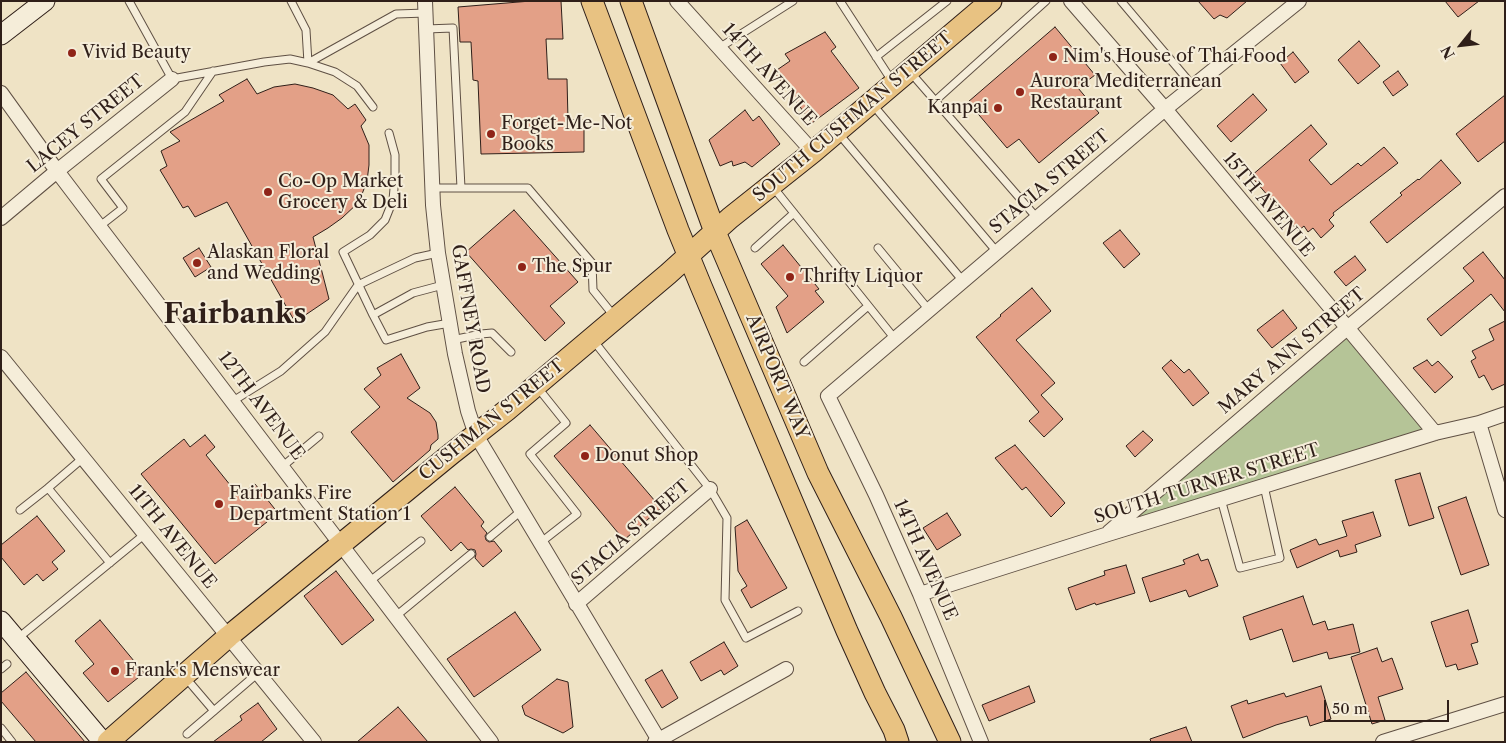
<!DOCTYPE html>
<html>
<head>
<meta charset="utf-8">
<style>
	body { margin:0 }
	#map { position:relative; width:1506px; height:743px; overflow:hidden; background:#efe3c5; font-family:"Libre Caslon Text",serif }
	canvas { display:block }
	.frame { position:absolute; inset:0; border:2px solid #2f1f19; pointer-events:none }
	.north { position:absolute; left:1436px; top:20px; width:50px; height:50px; -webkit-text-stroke:4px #f5edd9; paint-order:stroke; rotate:241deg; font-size:14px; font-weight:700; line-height:20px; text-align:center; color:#2f1f19 }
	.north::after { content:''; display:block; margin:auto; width:18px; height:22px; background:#2f1f19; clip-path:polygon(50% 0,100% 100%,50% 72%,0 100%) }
	.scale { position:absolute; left:1324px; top:700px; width:125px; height:22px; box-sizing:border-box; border:2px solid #2f1f19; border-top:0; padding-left:6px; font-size:15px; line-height:18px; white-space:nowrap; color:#2f1f19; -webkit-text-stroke:4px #f5edd9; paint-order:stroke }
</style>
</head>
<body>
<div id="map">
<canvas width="1506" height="743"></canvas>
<div class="frame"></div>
<div class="north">N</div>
<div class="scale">50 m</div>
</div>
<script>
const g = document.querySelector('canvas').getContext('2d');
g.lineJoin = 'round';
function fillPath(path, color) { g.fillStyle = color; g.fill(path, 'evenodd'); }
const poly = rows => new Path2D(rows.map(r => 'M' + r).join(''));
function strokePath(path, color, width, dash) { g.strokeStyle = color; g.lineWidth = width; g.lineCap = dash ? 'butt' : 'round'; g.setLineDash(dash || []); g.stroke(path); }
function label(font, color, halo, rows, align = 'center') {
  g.font = font + ' "Libre Caslon Text",serif'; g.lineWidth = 4; g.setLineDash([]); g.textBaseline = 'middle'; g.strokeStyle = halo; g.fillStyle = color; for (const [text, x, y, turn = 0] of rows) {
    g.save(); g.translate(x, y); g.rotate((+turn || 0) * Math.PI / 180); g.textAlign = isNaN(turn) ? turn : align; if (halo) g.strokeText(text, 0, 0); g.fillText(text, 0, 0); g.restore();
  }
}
const green = poly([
	[1346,329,1435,433,1105,535]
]);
const building = poly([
	[531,1,561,1,563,39,546,39,548,79,567,79,568,120,584,120,584,152,481,154,478,81,473,80,471,42,460,42,458,7,531,1],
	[1198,1,1247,1,1227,18,1220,15,1214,19,1198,1],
	[1445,1,1479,1,1458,17,1445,1],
	[1055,27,1095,75,1078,88,1099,113,1039,163,1019,139,1007,148,968,102,1055,27],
	[825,32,836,47,831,51,859,88,812,123,774,72,790,61,785,54,825,32],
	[1359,41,1380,66,1358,84,1338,60,1359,41],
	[1293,52,1309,72,1295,83,1280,63,1293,52],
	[1398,71,1408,85,1393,96,1383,82,1398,71],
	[247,79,257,94,274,87,295,84,313,88,333,95,348,109,355,104,366,120,361,126,369,145,369,165,367,181,359,202,342,218,328,228,313,237,329,299,295,322,227,202,195,217,188,206,183,208,160,170,167,166,161,151,180,141,170,132,224,101,219,95,247,79],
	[1253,94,1267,110,1231,142,1217,126,1253,94],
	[1505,95,1505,141,1478,162,1456,134,1505,95],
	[745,110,753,121,759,116,780,144,752,167,745,162,733,166,732,161,720,166,709,140,745,110],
	[1311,125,1327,144,1309,160,1331,185,1358,163,1361,166,1384,147,1398,163,1333,213,1334,215,1329,220,1334,226,1321,238,1313,228,1308,232,1304,226,1298,231,1251,176,1311,125],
	[1441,160,1461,183,1387,243,1370,222,1402,195,1400,193,1418,179,1419,180,1441,160],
	[514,210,578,282,550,306,565,323,545,341,466,252,514,210],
	[1120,230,1140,254,1124,268,1103,243,1120,230],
	[783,245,819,289,815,291,824,302,787,333,776,307,788,296,761,264,783,245],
	[199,248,211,267,195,277,183,258,199,248],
	[1483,252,1505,280,1505,312,1491,294,1441,336,1427,319,1474,281,1463,268,1483,252],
	[1355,256,1366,270,1346,286,1334,272,1355,256],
	[1032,288,1051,311,1016,340,1055,383,1041,395,1063,419,1044,437,1029,421,1039,412,976,337,1001,316,1000,315,1032,288],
	[1283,310,1297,328,1272,348,1257,330,1283,310],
	[1505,321,1505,384,1492,390,1484,375,1479,378,1471,361,1476,358,1472,351,1494,340,1489,329,1505,321],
	[401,354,420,388,407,398,430,413,436,422,438,435,438,439,431,445,430,450,393,482,351,432,380,407,364,389,381,375,377,368,401,354],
	[1171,360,1184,373,1189,369,1209,393,1193,406,1162,368,1171,360],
	[1427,360,1432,366,1438,361,1453,377,1435,393,1413,368,1427,360],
	[590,425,661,508,624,540,554,456,590,425],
	[1143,431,1153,440,1135,457,1126,446,1143,431],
	[205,435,215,447,206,455,239,496,255,484,278,513,215,564,141,474,184,439,190,447,205,435],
	[1015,445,1065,503,1051,517,1026,487,1022,490,995,458,1015,445],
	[1420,473,1434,518,1409,526,1395,480,1420,473],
	[455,487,484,522,481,526,487,533,485,536,486,540,489,542,494,541,502,551,483,567,475,558,476,554,475,550,471,549,468,550,461,542,451,551,421,516,455,487],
	[1466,497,1489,565,1461,575,1438,507,1466,497],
	[1373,512,1381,536,1355,545,1357,552,1340,557,1338,550,1297,568,1290,550,1316,539,1319,545,1347,536,1342,521,1373,512],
	[947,513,961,535,937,550,923,528,947,513],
	[37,516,65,551,52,562,58,569,43,581,37,574,24,585,1,557,1,545,37,516],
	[747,520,787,588,751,608,741,590,747,586,738,571,735,527,747,520],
	[1198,554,1201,561,1208,559,1218,586,1189,597,1186,590,1150,602,1142,578,1185,564,1183,560,1198,554],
	[1126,565,1135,593,1096,605,1095,603,1076,610,1068,588,1105,575,1104,571,1126,565],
	[336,571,374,620,342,645,304,596,336,571],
	[1303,596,1313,625,1325,621,1328,630,1353,624,1360,652,1329,659,1327,652,1293,662,1282,629,1250,640,1243,617,1303,596],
	[1468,610,1478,642,1471,644,1478,664,1458,670,1456,664,1446,667,1431,622,1468,610],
	[515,612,541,650,474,697,447,659,515,612],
	[100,620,144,673,108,702,83,673,94,664,75,641,100,620],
	[724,642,738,666,724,675,721,670,701,681,690,662,724,642],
	[1377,648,1382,662,1392,658,1403,689,1378,697,1385,720,1372,724,1351,657,1377,648],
	[662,670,678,698,662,708,645,680,662,670],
	[26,672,85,742,36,742,1,701,1,693,26,672],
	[557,679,568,682,573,727,563,733,525,715,522,706,557,679],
	[1029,686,1035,702,989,721,982,705,1029,686],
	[1321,686,1331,719,1310,726,1307,716,1276,725,1243,738,1231,706,1247,700,1248,704,1284,693,1286,697,1321,686],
	[258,703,277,729,261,742,213,742,242,720,240,716,258,703],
	[398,707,428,742,357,742,398,707],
	[1186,727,1192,742,1151,742,1150,739,1186,727]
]);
const lane = poly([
	[129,1,172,79,264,62,290,59,308,63,306,30,291,1],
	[840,1,892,81],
	[1121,1,1193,86],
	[426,29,453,28,461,188],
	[719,48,793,1],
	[876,57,947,1],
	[911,73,1037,218],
	[935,101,1046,1],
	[873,105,997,252],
	[373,107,357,86,335,72,308,63,396,14,426,13],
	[389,133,395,155,395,177,393,200,385,220,370,235,343,252,373,315,413,293,443,285],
	[839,134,963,281],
	[773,187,895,339],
	[433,188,528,188,592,263,593,290,614,316],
	[100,226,123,208,101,179,185,112,213,71],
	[755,248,794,213],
	[878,248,929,310],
	[373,315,386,340,427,327,450,323],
	[452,340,481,334,492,333,511,352],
	[593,340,710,489,727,518,725,600,746,638,798,611],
	[804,362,868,306],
	[538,388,566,423,530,454,577,514,540,543],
	[233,401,281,371,325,332,358,285,415,258,438,253],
	[283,466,319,436],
	[48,488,83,458],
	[1221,499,1240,568,1280,558,1264,486],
	[20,510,48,488,110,563],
	[490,537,521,511],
	[370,581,421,541],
	[396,616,471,554],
	[17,639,145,534],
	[1,669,7,664],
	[185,677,214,711],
	[1,728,12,742],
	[187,734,258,673]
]);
const street = poly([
	[425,1,433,205,438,253,455,354,468,411,476,435,660,742],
	[677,1,813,152],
	[1071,1,1165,109,1435,433],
	[1,93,57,171,491,742],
	[1,218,57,171,172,79],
	[1,357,314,742],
	[1479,423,1505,510],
	[1109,532,1346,329,1505,196],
	[920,594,1105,535,1435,433,1479,423,1505,414],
	[576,604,710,489],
	[655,742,786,669],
	[981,742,920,594,876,495,828,396,1165,109,1299,1],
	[1383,742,1505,704]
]);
const secondary = poly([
	[1,35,45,1],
	[1,621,103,742]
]);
const primary = poly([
	[592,1,678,230,701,286,847,631,875,693,894,730,898,742],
	[631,1,715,232,818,473,891,617,950,742],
	[108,742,229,636,451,454,507,410,668,274,730,218,813,152,991,1]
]);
const markers = [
	[72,53,5,"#8f2418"],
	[1053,57,5,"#8f2418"],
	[1020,92,5,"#8f2418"],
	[998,108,5,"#8f2418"],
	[491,134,5,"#8f2418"],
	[268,192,5,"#8f2418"],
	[197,263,5,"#8f2418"],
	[522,267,5,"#8f2418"],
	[790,277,5,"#8f2418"],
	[585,456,5,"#8f2418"],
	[219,504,5,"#8f2418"],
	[115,671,5,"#8f2418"]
];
const poiNames = [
	["Vivid Beauty",82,53],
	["Nim's House of Thai Food",1063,57],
	["Aurora Mediterranean",1030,82],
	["Restaurant",1030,103],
	["Kanpai",988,108,"right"],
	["Forget-Me-Not",501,124],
	["Books",501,145],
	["Co-Op Market",278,182],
	["Grocery & Deli",278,203],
	["Alaskan Floral",207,253],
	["and Wedding",207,274],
	["The Spur",532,267],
	["Thrifty Liquor",800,277],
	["Donut Shop",595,456],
	["Fairbanks Fire",229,494],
	["Department Station 1",229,515],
	["Frank's Menswear",125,671]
];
const streetNames = [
	["14TH AVENUE",769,75,48],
	["SOUTH CUSHMAN STREET",853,117,-40],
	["LACEY STREET",86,124,-39],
	["STACIA STREET",1050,182,-40],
	["15TH AVENUE",1268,205,50],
	["GAFFNEY ROAD",470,319,80],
	["MARY ANN STREET",1292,351,-40],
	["AIRPORT WAY",777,377,67],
	["12TH AVENUE",261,406,53],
	["CUSHMAN STREET",492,420,-39],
	["SOUTH TURNER STREET",1207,484,-17],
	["STACIA STREET",631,533,-41],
	["11TH AVENUE",172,537,51],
	["14TH AVENUE",925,560,66]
];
const townNames = [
	["Fairbanks",235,315]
];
fillPath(green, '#b5c497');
fillPath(building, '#e3a087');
strokePath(building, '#2f1f19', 1);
strokePath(lane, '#5f5044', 9);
strokePath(street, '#5f5044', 16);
strokePath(secondary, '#2f1f19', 21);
strokePath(primary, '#2f1f19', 23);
strokePath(lane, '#f5edd9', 7);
strokePath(street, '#f5edd9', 14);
strokePath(secondary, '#f5edd9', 19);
strokePath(primary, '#e8c282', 21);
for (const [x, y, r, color] of markers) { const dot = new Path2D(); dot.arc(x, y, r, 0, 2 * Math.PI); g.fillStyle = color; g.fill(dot); strokePath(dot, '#f5edd9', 2); }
label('18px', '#2f1f19', '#f5edd9', poiNames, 'left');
label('18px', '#2f1f19', '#f5edd9', streetNames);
label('bold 28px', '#2f1f19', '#f5edd9', townNames);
</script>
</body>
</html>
